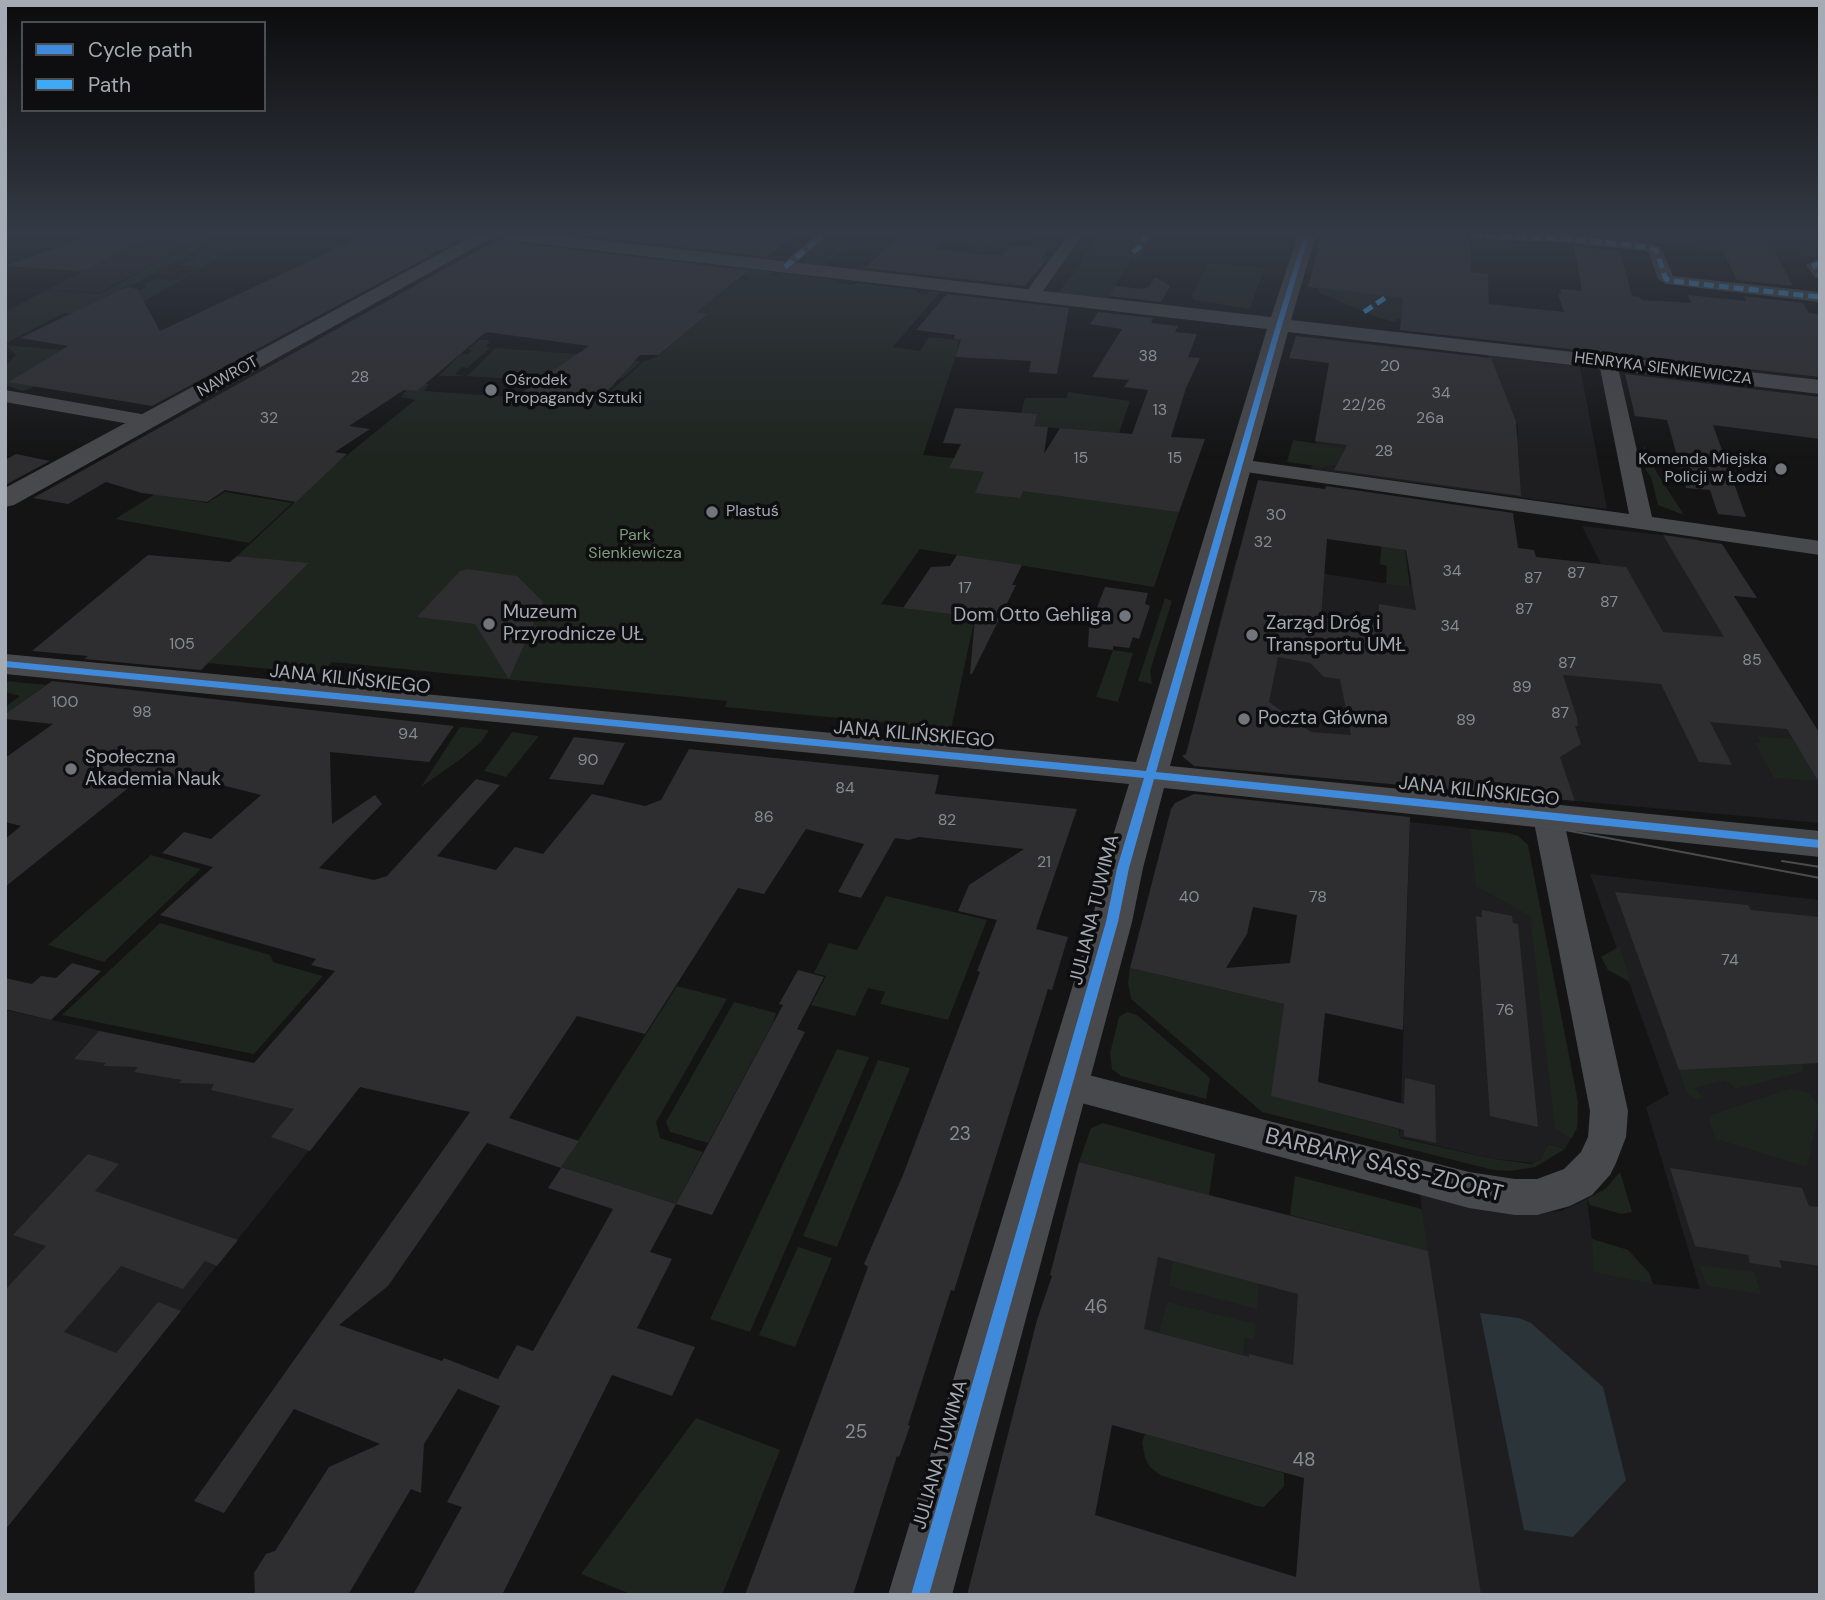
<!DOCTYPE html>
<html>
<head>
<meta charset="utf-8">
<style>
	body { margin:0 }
	#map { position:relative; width:1825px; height:1600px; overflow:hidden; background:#141414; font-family:"DM Sans",sans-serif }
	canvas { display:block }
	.frame { position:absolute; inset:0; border:7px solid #a5abb4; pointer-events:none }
	.legend { position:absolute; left:21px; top:21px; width:245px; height:91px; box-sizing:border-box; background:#0e0e10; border:2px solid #4a4d52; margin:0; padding:9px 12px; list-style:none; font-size:21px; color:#a5abb4 }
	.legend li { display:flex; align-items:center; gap:14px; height:35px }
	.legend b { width:35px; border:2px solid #4a4d52 }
</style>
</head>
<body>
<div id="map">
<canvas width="1825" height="1600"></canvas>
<div class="frame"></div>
<ul class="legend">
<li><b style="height:9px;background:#408adc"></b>Cycle path</li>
<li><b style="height:9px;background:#3fa9f5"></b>Path</li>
</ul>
</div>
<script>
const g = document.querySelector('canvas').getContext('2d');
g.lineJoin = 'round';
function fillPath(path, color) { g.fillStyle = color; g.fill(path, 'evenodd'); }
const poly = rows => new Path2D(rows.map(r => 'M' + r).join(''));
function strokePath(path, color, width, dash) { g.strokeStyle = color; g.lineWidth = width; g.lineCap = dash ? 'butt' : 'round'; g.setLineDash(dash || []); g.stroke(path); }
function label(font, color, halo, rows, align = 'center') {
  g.font = font + ' "DM Sans",sans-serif'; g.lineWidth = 7; g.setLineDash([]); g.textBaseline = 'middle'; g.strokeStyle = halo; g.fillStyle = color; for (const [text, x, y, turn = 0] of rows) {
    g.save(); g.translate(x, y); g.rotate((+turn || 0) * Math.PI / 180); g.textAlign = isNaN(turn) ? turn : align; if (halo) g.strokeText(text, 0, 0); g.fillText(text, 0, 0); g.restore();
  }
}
const built = poly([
	[152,235,206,235,99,293,47,290],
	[1554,235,1820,235,1820,258,1776,254,1790,281,1735,275,1723,251],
	[1488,355,1580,367,1607,509,1311,469,1326,387,1517,439,1518,427],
	[1582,526,1698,539,1820,735,1820,823,1575,801,1522,649,1468,790,1186,754,1236,560,1410,587,1411,583,1422,585,1488,552,1601,564],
	[1410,822,1508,833,1518,836,1528,845,1578,1116,1577,1128,1565,1149,1548,1144,1540,1160,1535,1163,1494,1159,1400,1137],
	[1590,874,1820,900,1820,1595,1360,1595,1364,1495,1121,1379,1088,1164,1197,1192,1208,1201,1210,1195,1427,1250,1420,1193,1525,1213,1561,1211,1587,1199,1592,1239,1628,1250,1649,1273,1653,1284,1700,1289,1646,1107,1669,1094],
	[5,1010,360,1087,5,1530]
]);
const green = poly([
	[207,235,212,235,202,241,211,242,135,284,125,286,130,287,122,288,119,291,123,291,79,315,63,313,5,344,5,312,47,290,100,294],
	[950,235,1048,235,1014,242,993,240,983,253,968,251,972,245,942,242],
	[1099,235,1153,235,1139,260,1131,259,1108,298,1058,293,1084,260,1082,259],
	[820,241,841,243,819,263,843,243,854,244,823,265,802,263,809,257,803,255],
	[212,247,235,248,113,320,137,292,148,286,144,285,154,279,178,280,200,267,179,265,197,259,193,257],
	[657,259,774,272,771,276,774,276,782,273,838,280,835,283,853,285,857,283,917,290,917,293,927,294,930,291,940,292,893,347,920,351,929,337,959,340,956,355,923,455,1010,464,1179,512,1154,587,920,549,881,604,975,617,951,729,725,707,727,701,332,662,321,674,208,663,308,564,237,556,336,464,415,400,401,397,406,390,415,391,421,384,429,384,424,391,597,403,643,362,660,355,708,314,696,312,739,279,747,280,750,277,653,261],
	[1210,263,1264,268,1250,309,1194,300,1192,296,1206,266],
	[1319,288,1415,299,1413,320,1396,318,1395,322,1376,317,1318,292],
	[479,340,487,340,490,342,486,346,490,348,467,368,462,367,455,374,465,376,439,376,461,354,468,354,472,350,468,349],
	[5,345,61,350,10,381,36,386,23,391,5,385,5,366,16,355],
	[496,348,616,357,641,362,622,379,600,375,592,384,467,376],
	[1068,392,1130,401,1119,433,1018,425,1025,398,1067,398],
	[1293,440,1343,448,1340,464,1323,467,1287,462],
	[1644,445,1657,473,1684,515,1658,505,1651,477,1646,470],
	[225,492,292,503,249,543,115,519,155,494,207,503],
	[1382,537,1404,540,1410,587,1386,584,1387,566,1380,564],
	[1165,598,1172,601,1150,671,1152,684,1138,681],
	[1113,650,1133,653,1118,702,1096,697],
	[5,681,46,685,5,714,5,707,20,696,5,692],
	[460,727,489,730,481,742,462,758,421,787],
	[512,732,539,736,506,777,484,771],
	[1757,736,1793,739,1818,781,1774,778,1755,743,1761,743],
	[1470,829,1508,833,1518,836,1528,845,1578,1102,1577,1128,1571,1139,1555,1128,1530,916,1476,886],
	[151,855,201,869,104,962,48,945],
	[886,896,987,920,948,1020,880,1004,885,992,868,988,855,1016,811,1005,826,976,814,973,829,943,857,950],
	[160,923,270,955,273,962,323,976,254,1054,62,1015],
	[1620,946,1630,982,1608,970,1601,957],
	[1130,968,1284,1004,1272,1096,1399,1129,1400,1138,1494,1159,1531,1164,1540,1160,1548,1144,1565,1149,1535,1167,1511,1171,1493,1170,1262,1112,1131,999,1128,983],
	[677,986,727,999,656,1122,660,1138,703,1152,676,1204,561,1167],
	[734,1002,776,1013,773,1023,708,1143,670,1132,666,1122],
	[1127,1012,1137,1015,1210,1078,1206,1099,1121,1076,1112,1069,1110,1053,1119,1017],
	[837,1049,869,1057,750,1332,710,1319],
	[878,1060,910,1068,837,1247,803,1236],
	[1802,1064,1804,1071,1736,1089,1726,1080,1695,1088,1703,1097,1696,1100,1687,1093,1679,1070],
	[1790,1089,1808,1093,1820,1106,1807,1167,1716,1139,1709,1121,1712,1115],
	[1103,1123,1215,1154,1208,1202,1196,1198,1196,1192,1079,1162,1091,1128],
	[1620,1172,1632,1212,1621,1214,1590,1205,1587,1199,1605,1189],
	[1295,1176,1422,1209,1428,1251,1290,1215],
	[1592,1239,1628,1250,1649,1273,1653,1284,1594,1272],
	[798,1247,832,1258,795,1347,759,1335],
	[1173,1261,1259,1283,1257,1309,1169,1286],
	[1699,1265,1754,1272,1761,1294,1707,1286],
	[1167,1302,1256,1324,1254,1339,1245,1338,1243,1355,1159,1333],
	[696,1418,780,1450,722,1595,633,1595,581,1574],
	[1145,1434,1284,1473,1284,1486,1264,1507,1257,1506,1160,1475,1150,1467,1145,1458,1142,1442]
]);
const water = poly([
	[1480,1313,1519,1318,1531,1323,1603,1387,1626,1480,1573,1537,1524,1530]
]);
const building = poly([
	[94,235,152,235,83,271,5,266],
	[365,235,466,236,152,406,8,382,68,346,20,338,127,287,137,289,160,331],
	[581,235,795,235,767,257],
	[900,235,946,238,935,249,1002,256,1011,245,1049,248,1041,259,1046,260,1025,286,865,268],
	[1321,235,1461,235,1470,241,1471,272,1488,274,1489,304,1564,312,1558,293,1561,294,1560,289,1582,291,1574,246,1620,251,1632,296,1640,297,1642,300,1691,303,1688,295,1746,301,1744,296,1803,303,1809,313,1820,314,1820,377,1400,330,1403,298,1308,287],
	[1716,235,1766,235,1793,286,1737,280],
	[497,240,748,271,697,312,708,314,659,355,640,355,597,403,514,398,589,346,486,332,417,391,404,390,349,426,370,429,335,452,347,454,296,502,225,490,207,502,142,493,106,482,68,504,33,498],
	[1155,277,1170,286,1161,302,1109,296,1115,286,1141,289,1149,287],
	[947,294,1069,308,1057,374,1029,372,1031,361,955,357,961,340,954,339,955,335,916,330],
	[1098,312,1153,318,1151,323,1178,326,1175,332,1197,334,1188,357,1200,358,1186,388,1171,437,1205,439,1179,512,1023,491,1020,498,975,493,984,472,949,468,961,444,943,443,955,408,1037,414,1034,426,1048,427,1044,454,1060,428,1132,434,1148,390,1124,387,1129,380,1092,377,1122,329,1090,324],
	[1296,336,1491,358,1516,421,1521,496,1334,470,1347,445,1315,441,1329,363,1289,358],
	[1625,374,1820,397,1820,439,1713,425,1746,517,1718,514,1710,490,1686,488,1667,420,1635,416],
	[16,454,50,461,5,485,5,460],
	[1258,480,1325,489,1326,486,1513,513,1518,548,1534,550,1536,557,1626,567,1663,632,1724,637,1663,535,1722,544,1757,598,1734,596,1820,734,1820,784,1787,729,1710,722,1732,765,1699,762,1661,684,1563,675,1577,718,1578,726,1575,726,1581,744,1560,757,1575,801,1194,766,1182,756,1186,754],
	[1327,539,1406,550,1416,610,1379,604,1378,626,1321,617],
	[1278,657,1310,663,1324,677,1340,679,1351,735,1311,732,1269,702],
	[148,555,230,562,237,556,309,563,201,670,84,659,88,656,32,651],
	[957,555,1022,565,1012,585,1016,585,972,674,970,674,975,617,903,608,931,567,950,566],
	[467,569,517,576,543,602,509,679,475,624,417,617,460,571],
	[1105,587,1148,593,1145,604,1150,606,1139,639,1133,637,1129,648,1113,646,1113,650,1088,647,1089,628],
	[52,681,454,726,429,762,330,752,332,824,375,795,382,804,319,868,374,880,387,876,476,779,500,785,437,856,496,870,515,847,543,854,592,794,645,806,661,800,689,749,939,775,935,794,1077,809,1036,929,1068,937,1052,990,1048,989,954,1291,951,1290,908,1425,910,1426,899,1457,897,1456,853,1595,745,1595,868,1267,864,1264,903,1175,980,972,977,971,997,920,958,911,969,885,1024,849,919,837,909,840,895,838,861,898,838,892,864,844,806,829,764,894,738,888,645,1034,577,1016,509,1118,579,1141,561,1167,676,1204,650,1252,672,1259,637,1328,695,1347,672,1396,612,1375,502,1595,413,1595,462,1507,447,1502,500,1406,458,1389,424,1444,421,1493,411,1489,348,1595,255,1595,254,1573,266,1554,275,1551,329,1467,380,1444,294,1409,224,1513,194,1501,470,1112,360,1087,310,1151,271,1137,294,1109,211,1090,214,1084,179,1083,182,1080,134,1072,138,1067,103,1066,106,1063,74,1059,99,1031,254,1063,335,971,311,965,316,959,160,915,213,867,162,853,184,832,211,839,261,795,190,777,137,781,5,887,5,839,21,826,5,822,5,758,53,724,5,719,5,714],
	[487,1143,561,1168,548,1188,613,1209,533,1351,517,1345,498,1379,444,1358,442,1361,339,1325,388,1286],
	[574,737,625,743,603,785,549,779],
	[1194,794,1410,817,1403,1030,1325,1013,1318,1082,1404,1104,1405,1078,1435,1085,1436,1143,1404,1136,1404,1130,1271,1096,1284,1004,1130,968,1171,809,1175,803],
	[1253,907,1297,915,1290,963,1226,968,1247,934],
	[1615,892,1748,905,1751,910,1820,917,1820,1063,1679,1070],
	[1482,910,1512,916,1513,923,1518,924,1538,1127,1490,1116,1476,916,1482,917],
	[72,963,101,971,51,1020,5,1009,5,978,32,984,41,976,56,978],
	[798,970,824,977,797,1029,805,1032,712,1215,676,1204,783,1005,779,1004],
	[88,1154,119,1164,95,1191,238,1240,217,1266,205,1261,183,1289,121,1266,64,1332,116,1353,158,1302,181,1311,5,1530,5,1290,46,1246,13,1235],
	[1079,1162,1428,1251,1481,1595,967,1595,1037,1320,1052,1276,1050,1275],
	[1158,1257,1298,1294,1293,1365,1249,1354,1249,1357,1144,1329],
	[1112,1425,1304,1478,1296,1577,1095,1515],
	[1670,1168,1802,1188,1809,1206,1820,1207,1820,1266,1779,1260,1782,1268,1750,1263,1748,1255,1695,1246]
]);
const pedestrian = poly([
	[816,235,828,235,789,269,781,269,781,265,816,235]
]);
const minor = poly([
	[1068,235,1083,235,1037,299,1025,299,1023,296,1068,235],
	[1464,235,1574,235,1647,243,1661,247,1673,276,1820,292,1820,302,1666,284,1658,279,1649,253,1645,251,1558,242,1471,239,1464,235],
	[1820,258,1820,279,1815,277,1806,265,1820,258],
	[1608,358,1617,363,1652,517,1820,541,1820,555,1239,471,1232,469,1229,465,1232,461,1239,459,1629,514,1599,363,1608,358],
	[5,390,147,415,157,421,147,427,5,402,5,390],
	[1548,807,1559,810,1563,817,1628,1111,1626,1137,1616,1163,1610,1175,1592,1195,1570,1206,1537,1215,1515,1215,1469,1208,1052,1095,1046,1084,1052,1073,1065,1069,1469,1172,1515,1179,1537,1179,1564,1169,1581,1152,1588,1137,1590,1111,1533,817,1537,810,1548,807]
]);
const tertiary = poly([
	[474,235,497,235,14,505,5,507,5,488,474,235],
	[497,235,556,235,1271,317,1298,235,1316,235,1291,320,1820,380,1820,394,1288,332,1170,766,1820,831,1820,857,1164,788,1143,868,1132,922,952,1595,888,1595,1092,922,1103,868,1129,784,5,674,5,654,1136,762,1267,329,506,240,497,235]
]);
const tram = poly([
	[5,667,1387,804,1549,827,1820,878],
	[1782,861,1820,867]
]);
const quiet = poly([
	[1471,235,1558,238,1647,247,1656,250,1666,279,1672,281,1820,297],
	[1133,252,1141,246,1146,235],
	[1820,263,1814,265,1820,274],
	[785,267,823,235],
	[1364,312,1388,296]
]);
const cycleway = poly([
	[1304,235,1309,235,1280,332,1156,772,1820,840,1820,848,1154,779,1129,868,1118,922,929,1595,911,1595,1106,922,1117,868,1144,778,5,667,5,661,1146,771,1274,332,1304,235]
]);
const markers = [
	[491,390,7,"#72767c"],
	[1781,469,7,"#72767c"],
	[712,512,7,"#72767c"],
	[1125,616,7,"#72767c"],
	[489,624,7,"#72767c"],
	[1252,635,7,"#72767c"],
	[1244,719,7,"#72767c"],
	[71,769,7,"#72767c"]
];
const numberNames = [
	["38",1148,357],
	["20",1390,367],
	["28",360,378],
	["34",1441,394],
	["22/26",1364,406],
	["13",1160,411],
	["32",269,419],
	["26a",1430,419],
	["28",1384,452],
	["15",1081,459],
	["15",1175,459],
	["30",1276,516],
	["32",1263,543],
	["34",1452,572],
	["87",1576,574],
	["87",1533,579],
	["17",965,589],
	["87",1609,603],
	["87",1524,610],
	["34",1450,627],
	["105",182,645],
	["85",1752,661],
	["87",1567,664],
	["89",1522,688],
	["100",65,703],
	["98",142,713],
	["87",1560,714],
	["89",1466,721],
	["94",408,735],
	["90",588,761],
	["84",845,789],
	["86",764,818],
	["82",947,821],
	["21",1044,863],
	["40",1189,898],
	["78",1318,898],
	["74",1730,961],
	["76",1505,1011]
];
const farStreetnames = [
	["HENRYKA SIENKIEWICZA",1663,369,7],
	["NAWROT",228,377,-29]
];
const farPoinames = [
	["Ośrodek",505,381],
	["Propagandy Sztuki",505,399],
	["Komenda Miejska",1767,460,"right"],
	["Policji w Łodzi",1767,478,"right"],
	["Plastuś",726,512]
];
const farParknames = [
	["Park",635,536],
	["Sienkiewicza",635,554]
];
const poiNames = [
	["Muzeum",503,613],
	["Przyrodnicze UŁ",503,635],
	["Dom Otto Gehliga",1111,616,"right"],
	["Zarząd Dróg i",1266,624],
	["Transportu UMŁ",1266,646],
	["Poczta Główna",1258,719],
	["Społeczna",85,758],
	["Akademia Nauk",85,780]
];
const streetNames = [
	["JANA KILIŃSKIEGO",350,680,6],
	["JANA KILIŃSKIEGO",914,735,5],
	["JANA KILIŃSKIEGO",1479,792,6],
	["JULIANA TUWIMA",1095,910,-76],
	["JULIANA TUWIMA",941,1455,-74]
];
const nearNumbernames = [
	["23",960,1135],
	["46",1096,1308],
	["25",856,1433],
	["48",1304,1461]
];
const nearStreetnames = [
	["BARBARY SASS-ZDORT",1384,1166,14]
];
fillPath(built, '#1e1e20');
fillPath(green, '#1e241e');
fillPath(water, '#2b3439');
fillPath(building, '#2e2e30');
fillPath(pedestrian, '#48494c');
fillPath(minor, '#48494c');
fillPath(tertiary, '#48494c');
strokePath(tram, '#494b4d', 2);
strokePath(quiet, '#3fa9f5', 5, [10, 5]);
fillPath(cycleway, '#408adc');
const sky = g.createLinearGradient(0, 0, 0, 459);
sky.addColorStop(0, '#0b0b0b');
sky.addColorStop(0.51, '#343a45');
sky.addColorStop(1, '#343a4500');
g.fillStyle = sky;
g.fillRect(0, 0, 1825, 459);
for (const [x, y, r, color] of markers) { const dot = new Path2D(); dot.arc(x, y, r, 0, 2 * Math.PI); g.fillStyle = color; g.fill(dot); strokePath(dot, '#0e0e10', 2.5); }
label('16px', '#878c93', null, numberNames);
label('16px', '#a5abb4', '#0e0e10', farStreetnames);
label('16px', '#a5abb4', '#0e0e10', farPoinames, 'left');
label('16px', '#7e9e7d', '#0e0e10', farParknames);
label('19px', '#a5abb4', '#0e0e10', poiNames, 'left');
label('19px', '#a5abb4', '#0e0e10', streetNames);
label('19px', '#878c93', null, nearNumbernames);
label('23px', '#a5abb4', '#0e0e10', nearStreetnames);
</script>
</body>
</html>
